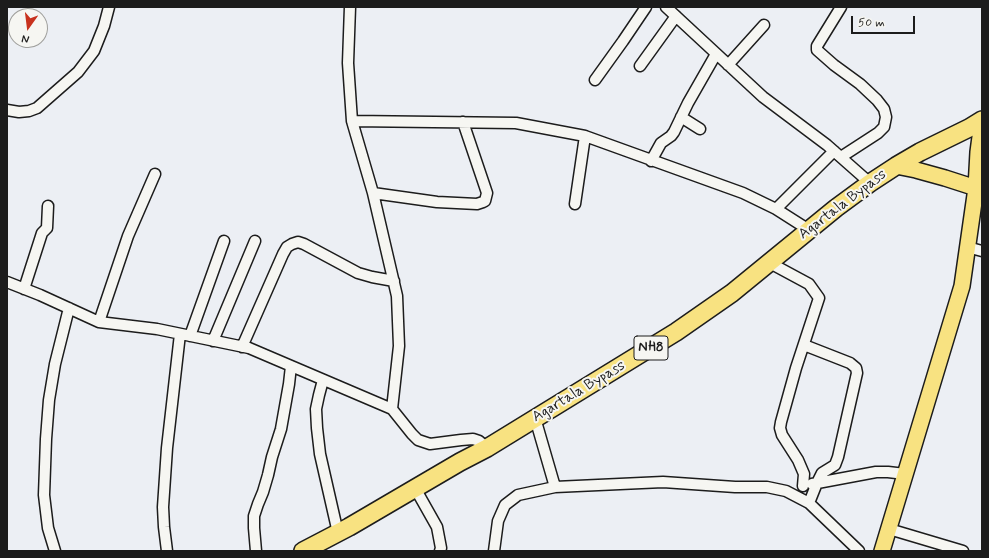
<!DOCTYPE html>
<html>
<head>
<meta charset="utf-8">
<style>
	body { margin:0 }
	#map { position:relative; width:989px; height:558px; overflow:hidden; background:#eceff4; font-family:Mynerve,sans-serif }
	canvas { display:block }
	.frame { position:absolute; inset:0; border:8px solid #1c1c1c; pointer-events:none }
	.north { position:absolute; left:8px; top:8px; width:40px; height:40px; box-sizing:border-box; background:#f6f6f2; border:1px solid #9f9f9c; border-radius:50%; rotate:194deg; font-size:11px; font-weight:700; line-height:16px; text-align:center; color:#1c1c1c }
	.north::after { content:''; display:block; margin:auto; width:14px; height:18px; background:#c8321e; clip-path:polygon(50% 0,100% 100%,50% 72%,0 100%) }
	.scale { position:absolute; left:851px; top:16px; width:64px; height:18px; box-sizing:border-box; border:2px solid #1c1c1c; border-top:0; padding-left:5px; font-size:12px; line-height:14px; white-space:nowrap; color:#1c1c1c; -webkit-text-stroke:3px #f6f6f2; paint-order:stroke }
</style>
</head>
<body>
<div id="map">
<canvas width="989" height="558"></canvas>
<div class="frame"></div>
<div class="north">N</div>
<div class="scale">50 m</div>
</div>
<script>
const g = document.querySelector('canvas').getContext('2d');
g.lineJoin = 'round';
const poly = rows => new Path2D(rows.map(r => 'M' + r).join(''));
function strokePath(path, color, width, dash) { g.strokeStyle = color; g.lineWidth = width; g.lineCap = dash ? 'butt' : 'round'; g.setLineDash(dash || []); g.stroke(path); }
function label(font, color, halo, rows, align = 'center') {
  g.font = font + ' Mynerve,sans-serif'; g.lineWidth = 4; g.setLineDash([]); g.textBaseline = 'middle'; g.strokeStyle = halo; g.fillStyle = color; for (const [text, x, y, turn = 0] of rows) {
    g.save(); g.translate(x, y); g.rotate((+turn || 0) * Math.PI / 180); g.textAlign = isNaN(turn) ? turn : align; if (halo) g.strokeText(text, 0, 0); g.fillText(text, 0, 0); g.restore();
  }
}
const street = poly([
	[350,7,348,63,352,121,373,193,397,296,399,346,392,409,412,434,418,440,430,444,461,440,473,439,479,441,487,448],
	[666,7,763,97,827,145,870,183],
	[728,65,764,25],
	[640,66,676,16],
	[595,80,623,41,646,7],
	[7,110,19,112,29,111,37,108,78,72,94,51,104,26,109,7],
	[681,117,700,129],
	[352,121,516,123,585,136,743,193,776,209,809,230],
	[841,157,878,133,884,127,886,117,884,109,877,100,860,84,834,65,817,50,817,46,841,7],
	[651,161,661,143,671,136,674,132,688,103,716,54],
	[373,193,437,202,477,204,483,202,485,201,487,193,463,122],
	[575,204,585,136],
	[776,209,834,151],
	[967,247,982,251],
	[770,263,809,284,819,298,796,368,781,422,780,428,782,435,798,460,804,474,803,486],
	[7,282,40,295,99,322,157,329,249,348,392,409],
	[24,289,42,233,47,228,48,206],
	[99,322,128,236,155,174],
	[190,336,224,241],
	[213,341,255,241],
	[804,345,850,363,856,368,857,373,838,457,835,465,822,473,817,483,809,503],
	[242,347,283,254,287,247,292,244,298,242,304,244,358,273,372,277,394,281],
	[323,380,319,395,316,409,317,428,320,454,338,533],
	[535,418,555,487],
	[812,484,876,472,888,472,905,474],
	[415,488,437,527,441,548,440,551],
	[889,529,963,551],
	[55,551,48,528,44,495,46,439,49,400,55,364,69,308],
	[167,551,164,527,163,507,167,448,180,334],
	[256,551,254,528,254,516,258,504,263,492,268,475,272,457,281,429,289,384,291,366],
	[494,551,498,521,505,505,518,495,555,487,663,482,735,487,767,487,786,491,809,503,859,551]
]);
const primary = poly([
	[896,166,916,170,945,178,976,188],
	[882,551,962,286,976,188,978,152,982,122]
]);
const highway = poly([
	[303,551,349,527,460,462,487,448,676,332,732,293,836,208,870,183,896,166,920,152,969,128,982,120]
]);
const shields = [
	[651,348,34]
];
const shieldNames = [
	["NH8",651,348]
];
const streetNames = [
	["Agartala Bypass",843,205,-37],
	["Agartala Bypass",579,392,-31]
];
strokePath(street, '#1c1c1c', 13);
strokePath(primary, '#1c1c1c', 18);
strokePath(highway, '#1c1c1c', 20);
strokePath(street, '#f6f6f2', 10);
strokePath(primary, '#f8e281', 15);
strokePath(highway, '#f8e281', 17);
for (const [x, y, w] of shields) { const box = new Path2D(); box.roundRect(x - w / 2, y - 12, w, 24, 3); g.fillStyle = '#f6f6f2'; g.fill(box); strokePath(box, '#1c1c1c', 1); }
label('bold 14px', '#1c1c1c', null, shieldNames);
label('15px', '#1c1c1c', '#f6f6f2', streetNames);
</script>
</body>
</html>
